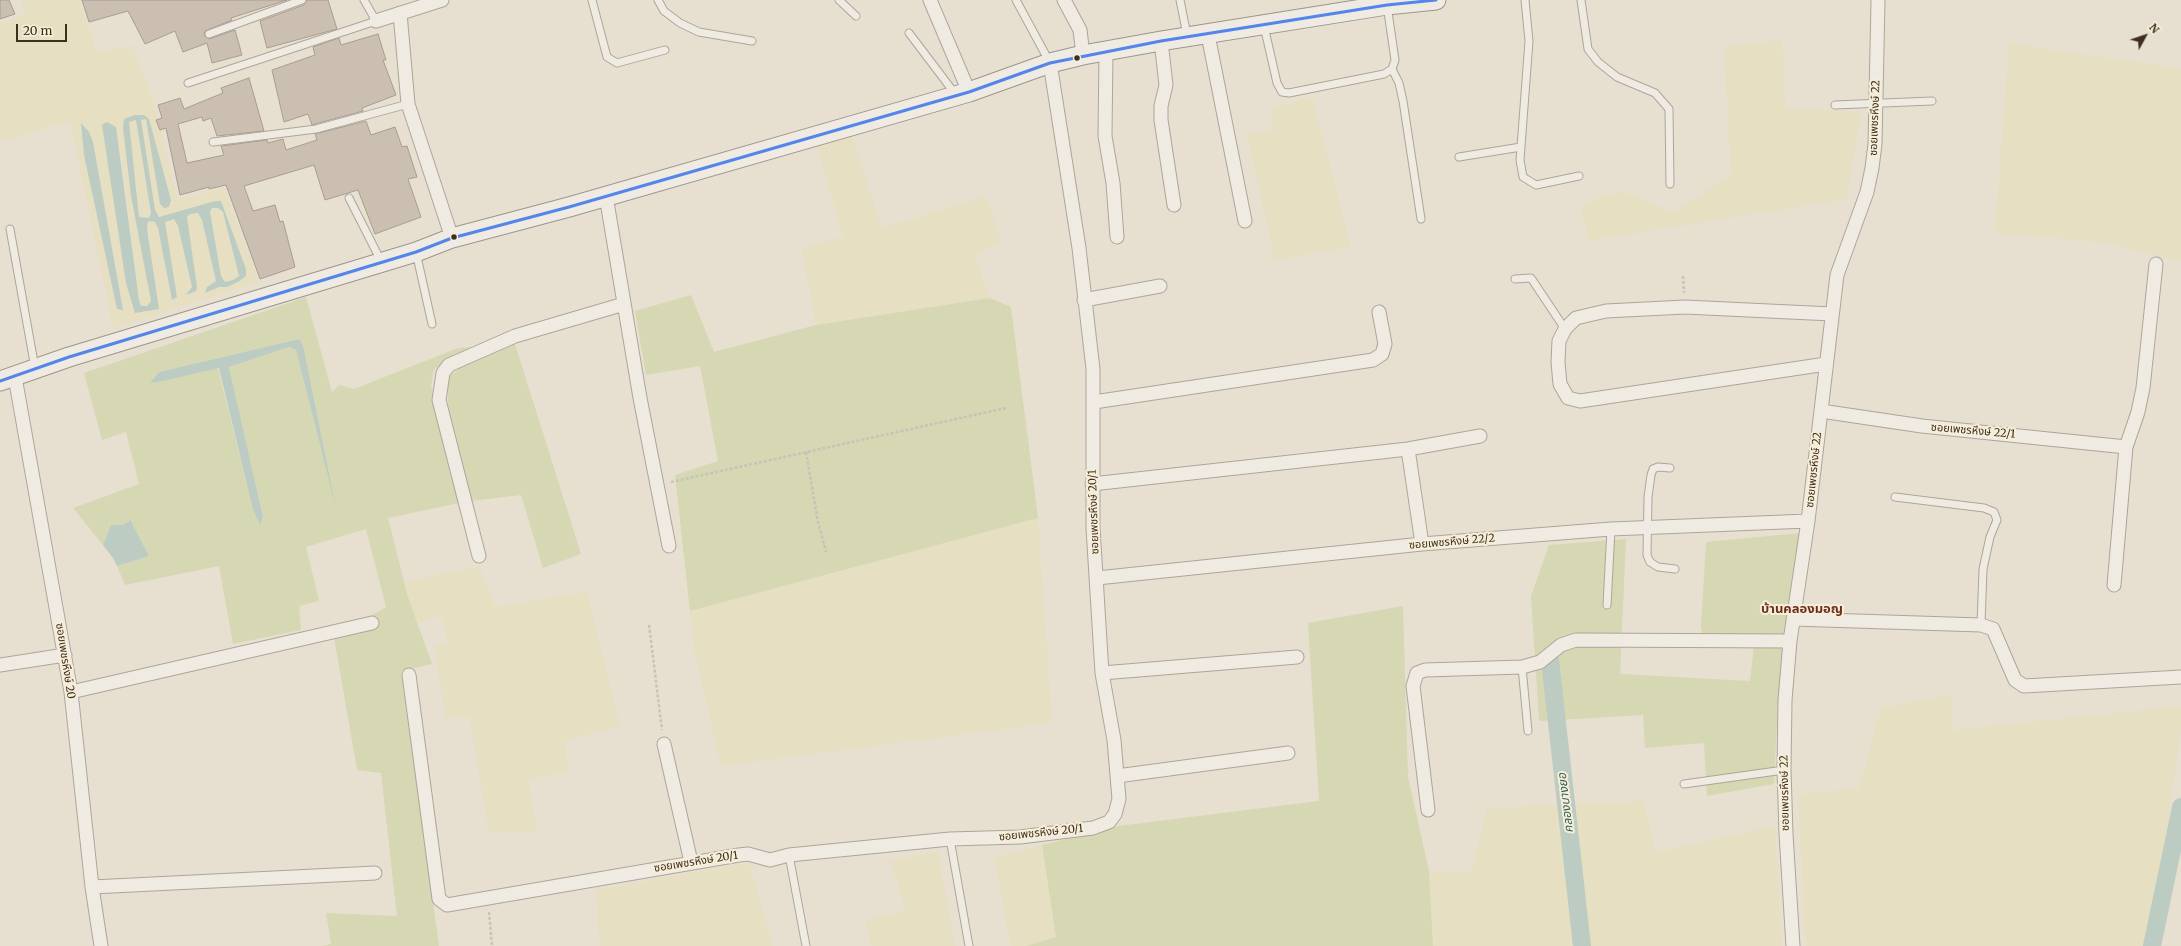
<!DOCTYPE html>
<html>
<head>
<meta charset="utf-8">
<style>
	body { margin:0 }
	#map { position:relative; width:2181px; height:946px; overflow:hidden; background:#e7e0d1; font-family:Merriweather,serif }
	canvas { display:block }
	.north { position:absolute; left:2125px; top:16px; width:40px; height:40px; -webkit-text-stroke:3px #f7eed8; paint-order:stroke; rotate:50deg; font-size:11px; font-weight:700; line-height:16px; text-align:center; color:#3d2e20 }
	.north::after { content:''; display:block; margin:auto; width:14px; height:18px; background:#3d2e20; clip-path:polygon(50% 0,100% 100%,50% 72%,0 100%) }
	.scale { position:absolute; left:16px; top:24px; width:51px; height:18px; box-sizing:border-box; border:2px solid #3d2e20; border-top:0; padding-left:5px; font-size:12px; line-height:14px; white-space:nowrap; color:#3d2e20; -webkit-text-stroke:3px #f7eed8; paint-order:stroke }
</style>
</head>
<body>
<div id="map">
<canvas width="2181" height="946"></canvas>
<div class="north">N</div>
<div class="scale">20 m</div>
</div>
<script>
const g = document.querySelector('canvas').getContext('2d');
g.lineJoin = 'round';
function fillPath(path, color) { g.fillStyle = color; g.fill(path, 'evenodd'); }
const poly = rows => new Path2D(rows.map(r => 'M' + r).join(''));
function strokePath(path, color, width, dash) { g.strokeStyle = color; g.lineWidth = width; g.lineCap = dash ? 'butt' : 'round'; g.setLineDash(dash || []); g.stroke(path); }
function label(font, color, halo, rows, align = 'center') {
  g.font = font + ' Merriweather,"Noto Sans Thai",serif'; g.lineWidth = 4; g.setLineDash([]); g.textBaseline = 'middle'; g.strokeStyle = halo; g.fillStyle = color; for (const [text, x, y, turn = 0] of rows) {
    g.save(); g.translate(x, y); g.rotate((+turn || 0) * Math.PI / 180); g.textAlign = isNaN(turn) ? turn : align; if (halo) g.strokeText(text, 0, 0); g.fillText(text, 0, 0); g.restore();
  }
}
const farmland = poly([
	[21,0,80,0,97,53,132,45,152,96,178,200,224,188,259,282,113,328,70,121,0,142,0,23,25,15],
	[124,118,149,119,160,204,146,119,141,120,140,124,155,210,159,217,215,201,221,201,246,269,238,282,227,287,207,287,216,281,202,220,198,213,190,214,187,217,196,291,187,294,192,287,178,226,174,219,165,222,176,297,173,299,158,228,155,222,148,221,147,229,159,309,132,306,119,138,139,300,141,306,147,306,151,301,131,196],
	[81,124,93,142,123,310,117,309,84,155],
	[1782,40,1786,109,1861,111,1847,199,1589,241,1580,205,1621,191,1674,212,1731,175,1724,46],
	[2009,43,2181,69,2181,262,2106,243,1995,233],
	[1312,97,1351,247,1275,260,1247,135,1272,130,1272,108],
	[136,120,151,213,149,218,139,217,129,122],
	[851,133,882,228,986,196,1001,240,975,257,990,298,816,325,801,249,843,236,817,147],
	[212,208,219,208,223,212,239,276,233,280,225,282,221,277,210,211],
	[1038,518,1052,723,721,766,694,649,690,611],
	[479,566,495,607,587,592,620,726,565,741,568,772,528,779,537,831,489,833,469,717,445,718,434,645,449,645,440,616,417,624,404,582],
	[1951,695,1953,730,2181,706,2181,731,2150,946,1806,946,1798,794,1859,788,1881,708],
	[1644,801,1656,852,1775,826,1782,946,1433,946,1429,871,1472,871,1487,808],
	[1042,845,1056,937,1026,946,1011,946,994,858],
	[938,851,955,946,871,946,865,921,905,910,891,861],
	[749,862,773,946,599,946,597,890]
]);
const green = poly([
	[691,295,714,352,816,325,990,298,1011,307,1038,518,690,611,675,475,718,461,700,366,646,375,635,311],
	[306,297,332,392,339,385,354,389,458,348,471,347,434,369,431,386,459,503,388,518,407,594,432,664,401,671,439,946,322,946,331,944,326,913,397,916,381,773,357,770,334,637,386,607,366,529,306,547,319,601,299,606,301,630,233,644,219,566,125,585,117,566,149,556,129,520,123,525,111,525,103,545,73,508,139,484,126,432,102,440,84,373],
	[299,339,333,495,296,350,289,347,229,367,263,517,260,525,253,510,218,368,164,381,150,383,159,372],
	[515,344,581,554,543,568,521,495,472,501,448,404,447,379,464,364],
	[1801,533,1784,645,1778,704,1774,784,1707,796,1704,743,1645,748,1643,715,1539,721,1531,596,1549,545,1626,539,1620,674,1750,681,1754,646,1705,645,1701,627,1706,542],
	[1403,606,1408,777,1429,871,1433,946,1026,946,1056,937,1042,845,1119,826,1319,801,1308,623]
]);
const water = poly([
	[135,115,144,115,149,119,171,200,169,207,164,208,160,204,146,119,141,120,155,210,159,217,215,201,221,201,246,269,246,276,238,282,227,287,219,287,205,293,207,287,216,281,202,220,198,213,190,214,187,217,197,287,196,291,186,295,192,287,178,226,174,219,165,222,177,297,172,300,158,228,155,222,148,221,147,229,159,309,135,313,126,283,102,125,107,122,116,127,139,300,141,306,147,306,151,301,131,196,123,128,124,119],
	[136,120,151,213,149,218,139,217,129,122],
	[212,208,218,208,223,212,239,276,233,280,225,282,221,276,210,212],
	[81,123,89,132,93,142,123,310,117,309,84,155],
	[299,339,303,346,336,508,296,350,289,347,229,367,263,517,260,525,253,510,219,368,164,381,150,383,159,372],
	[130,520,149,556,117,566,113,558,103,545,111,525,123,525]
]);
const canal = poly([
	[1550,660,1582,946],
	[2152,946,2181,807]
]);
const building = poly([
	[0,0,9,0,15,14,0,19,0,0],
	[82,0,287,0,231,18,232,20,205,31,204,35,209,39,235,30,242,55,212,63,207,43,183,52,175,31,145,44,128,11,89,22,82,0],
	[307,0,328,0,337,29,267,48,260,21,304,5,307,0],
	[378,34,386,60,383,60,396,95,362,108,363,111,315,124,312,125,308,114,284,122,272,70,315,55,313,47,339,38,341,45,378,34],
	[249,78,264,131,217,136,211,118,203,121,202,117,178,124,187,163,224,155,221,146,267,140,268,143,283,139,286,150,317,140,315,134,366,121,371,135,395,127,402,147,407,146,417,177,408,179,421,217,375,234,358,190,325,200,314,165,244,186,253,211,275,205,280,222,283,221,295,267,260,279,226,185,209,189,209,187,180,195,166,128,160,130,156,120,162,118,158,105,180,98,184,109,223,93,221,88,249,78]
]);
const path = poly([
	[1683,276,1684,293],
	[806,452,818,522,826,552],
	[671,482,1006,408],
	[649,625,662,730],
	[489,912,492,946]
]);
const lane = poly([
	[592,0,607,57,617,63,665,50],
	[658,0,664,11,680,23,699,32,752,41],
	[839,0,856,16],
	[1016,0,1049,61],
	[1180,0,1187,35],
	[1525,0,1529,41,1520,160,1523,177,1536,185,1579,176],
	[1581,0,1588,49,1598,62,1617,77,1655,93,1669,109,1670,184],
	[1264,26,1277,83,1282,92,1289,93,1384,74,1392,69,1395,60,1387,5],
	[909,33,956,95],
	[209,34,302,0],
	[1392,69,1399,83,1403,101,1421,219],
	[188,83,376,21,364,0],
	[1835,105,1932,101],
	[213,142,316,129,408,104],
	[1459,157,1521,147],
	[349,198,381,261],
	[10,229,35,368],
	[416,252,432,324],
	[1515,279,1531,278,1565,329],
	[1670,468,1658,467,1653,469,1651,475,1648,497,1647,555,1650,562,1658,567,1675,569],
	[1895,497,1984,508,1994,512,1997,520,1990,537,1983,569,1981,625],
	[1607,605,1611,529],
	[1522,667,1528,731],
	[1684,784,1784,770],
	[950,839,969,946],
	[789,855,806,946]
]);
const street = poly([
	[930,0,969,92],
	[1064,0,1080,30,1083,55],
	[400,13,408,104,452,238],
	[376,21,442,0],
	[1208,35,1245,221],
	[1161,41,1166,85,1161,106,1161,120,1174,205],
	[1106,51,1105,136,1113,183,1117,237],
	[606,196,640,398,669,546],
	[1084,300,1160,286],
	[1826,364,1580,401,1568,398,1560,384,1558,362,1559,341,1565,329,1576,318,1606,311,1685,307,1832,314],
	[15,377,71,692,92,887,101,946],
	[1094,402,1373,360,1382,354,1385,344,1379,312],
	[1821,411,1922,426,2126,447],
	[1408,449,1480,436],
	[1092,484,1408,449,1422,544],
	[479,556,439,400,443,373,449,365,515,336,624,304],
	[1097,578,1422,544,1611,529,1808,521],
	[2114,585,2126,447,2138,412,2143,388,2156,264],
	[1793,619,1981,625,1993,629,2015,680,2024,686,2181,677],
	[0,665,65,655],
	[1102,673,1297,657],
	[409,675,439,899,447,905,739,855,748,854,770,860,789,855,950,839,1020,837,1093,828,1109,822,1115,814,1119,799,1114,740,1102,673,1093,528,1093,369,1079,248,1050,63],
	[71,692,372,623],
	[664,744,691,862],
	[1117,776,1288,753],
	[1428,810,1413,686,1417,673,1425,670,1522,667,1540,662,1561,645,1576,640,1790,641],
	[92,887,375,873],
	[1793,946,1786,834,1784,770,1785,700,1790,641,1808,521,1837,275,1867,192,1872,168,1875,144,1878,0]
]);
const secondary = poly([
	[0,381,69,357,416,252,452,238,569,207,969,92,1050,63,1083,55,1161,41,1387,5,1436,0]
]);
const bus1 = poly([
	[0,381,69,357,416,252,452,238,569,207,969,92,1050,63,1161,41,1387,5,1436,0]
]);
const markers = [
	[1077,58,3.5,"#3d2e20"],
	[454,237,3.5,"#3d2e20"]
];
const streetNames = [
	["ซอยเพชรหึงษ์ 22",1875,118,-88],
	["ซอยเพชรหึงษ์ 22/1",1973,431,5],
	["ซอยเพชรหึงษ์ 22",1814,470,-84],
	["ซอยเพชรหึงษ์ 20/1",1094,512,-92],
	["ซอยเพชรหึงษ์ 22/2",1452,542,-5],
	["ซอยเพชรหึงษ์ 20",65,661,81],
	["ซอยเพชรหึงษ์ 22",1785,793,-91],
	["ซอยเพชรหึงษ์ 20/1",1041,833,-6],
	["ซอยเพชรหึงษ์ 20/1",696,862,-9]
];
const waterNames = [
	["คลองบางยอ",1566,803,-97]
];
const quarterNames = [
	["บ้านคลองมอญ",1802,609]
];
fillPath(farmland, '#e6dfc2');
fillPath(green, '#d6d7b3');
fillPath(water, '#bcccc2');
strokePath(canal, '#bcccc2', 18);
fillPath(building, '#cbbfb2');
strokePath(building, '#a89c90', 1);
strokePath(lane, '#ada599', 9);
strokePath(street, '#ada599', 15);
strokePath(secondary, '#9c958a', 21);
strokePath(path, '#c8c2b9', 2.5, [3, 2]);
strokePath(lane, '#efebe3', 7);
strokePath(street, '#efebe3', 13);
strokePath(secondary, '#efebe3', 19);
strokePath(bus1, '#5385ea', 3);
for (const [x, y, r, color] of markers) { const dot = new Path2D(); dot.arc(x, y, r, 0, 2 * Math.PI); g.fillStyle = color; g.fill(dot); strokePath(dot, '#f7eed8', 1.5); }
label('11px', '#3d2e20', '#f7eed8', streetNames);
label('italic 12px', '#2f5d5a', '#f7eed8', waterNames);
label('bold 13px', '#6b2e1e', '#f7eed8', quarterNames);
</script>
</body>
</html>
